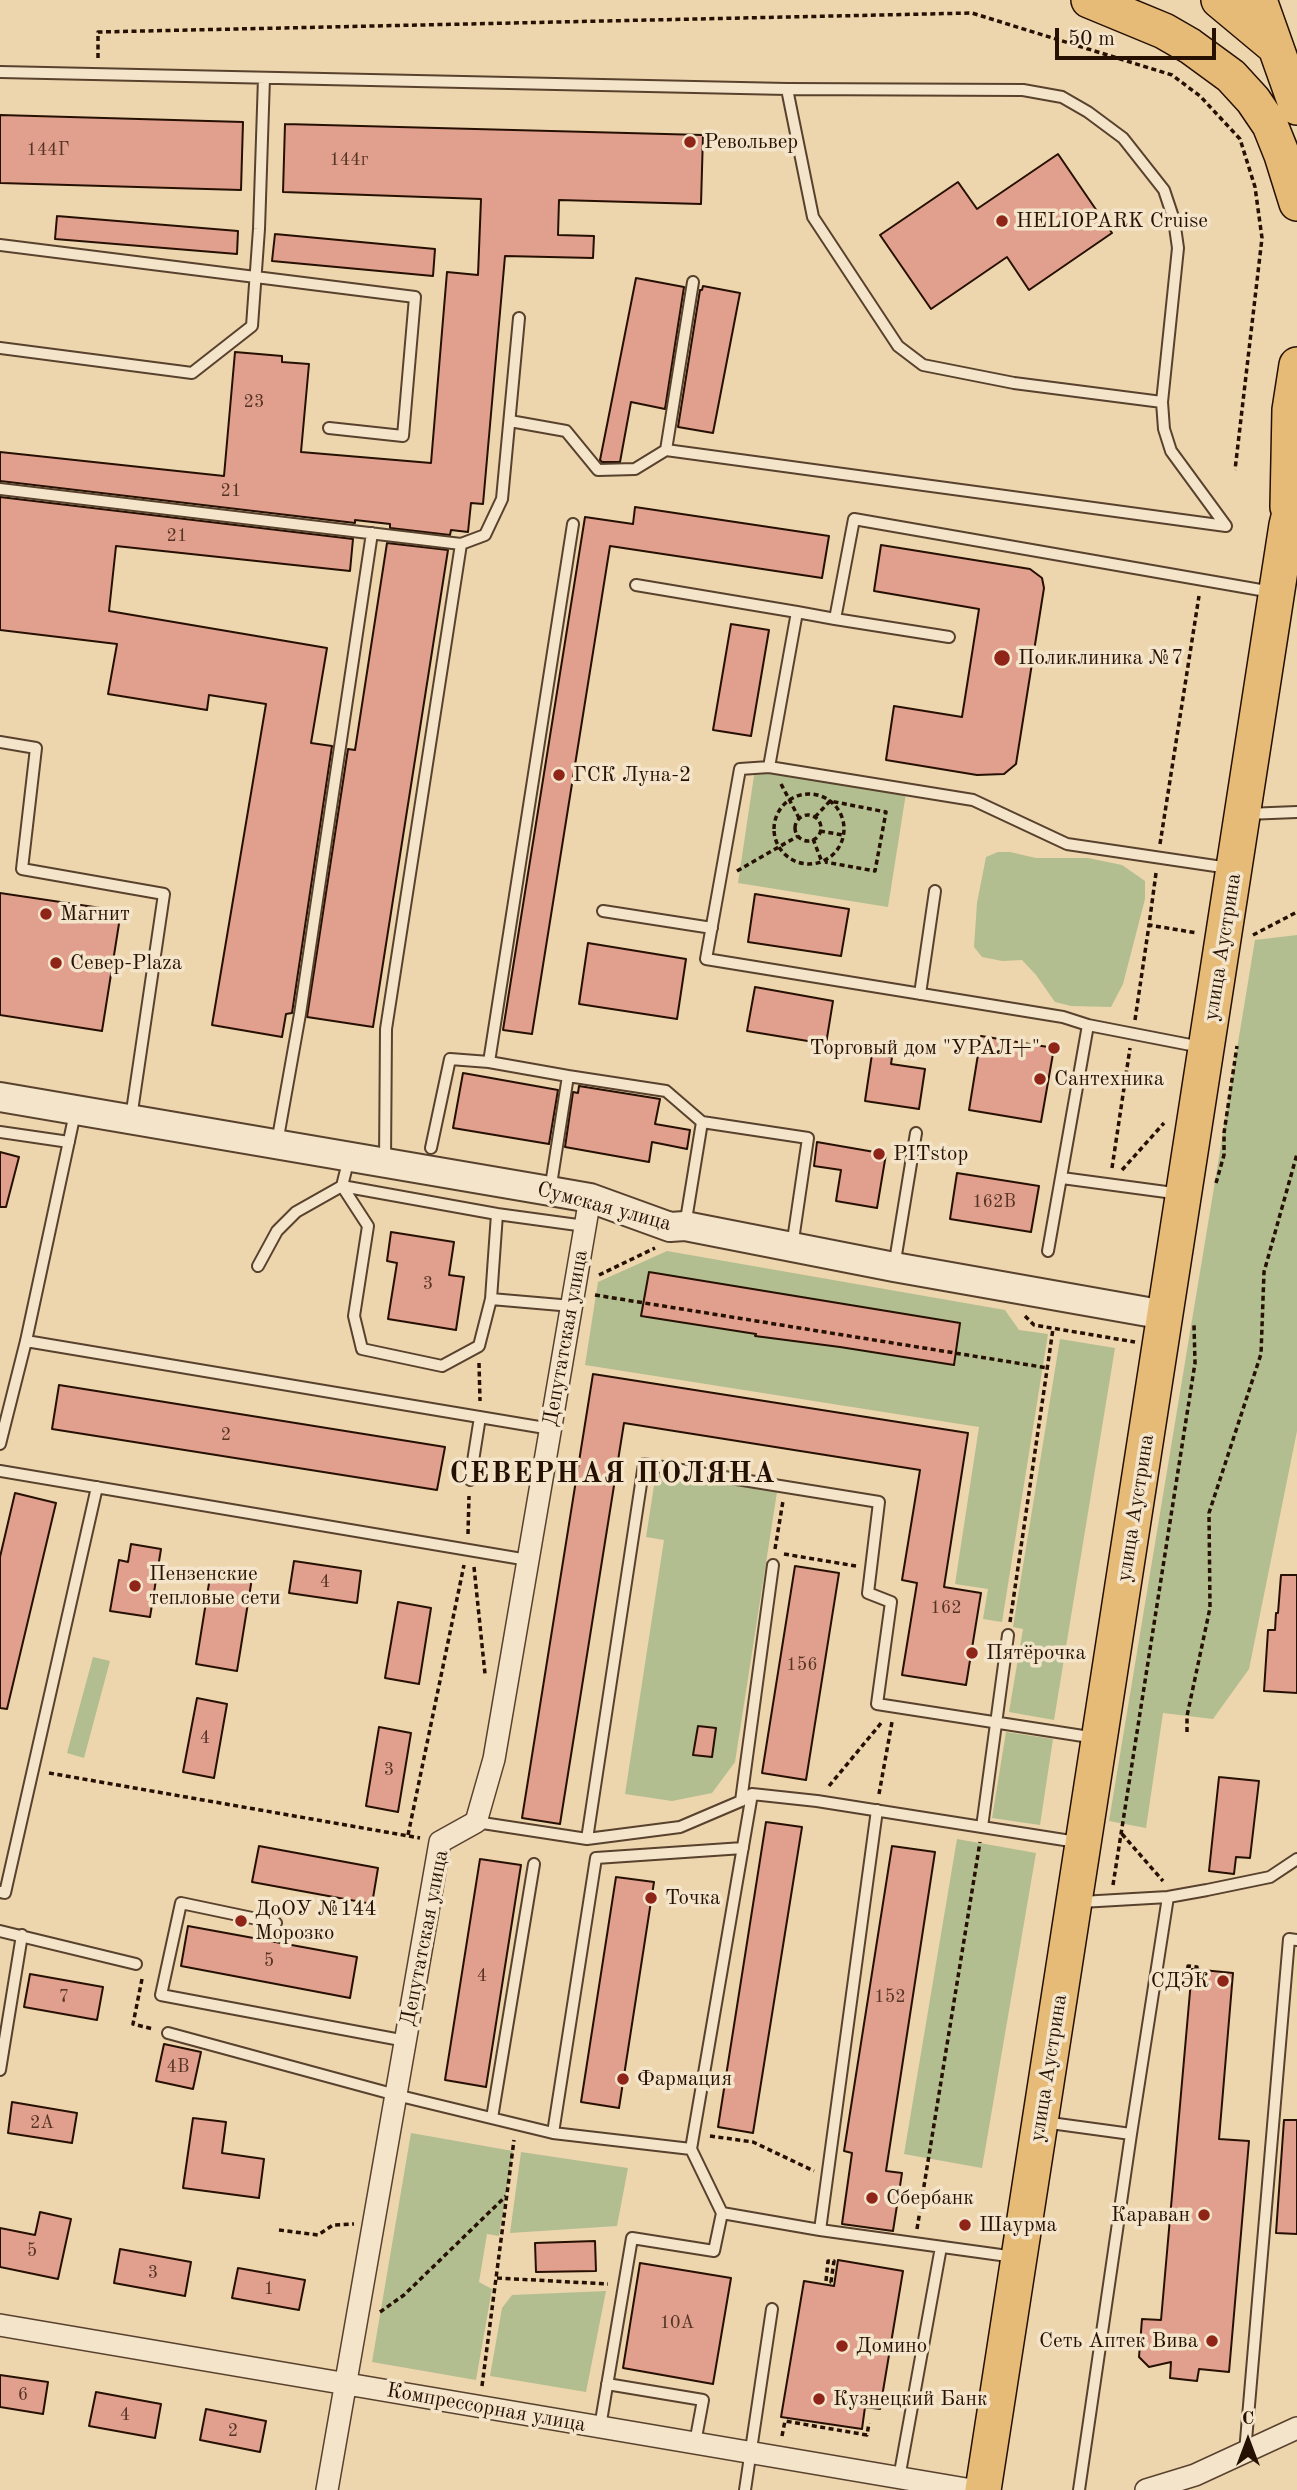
<!DOCTYPE html>
<html>
<head>
<meta charset="utf-8">
<style>
	body { margin:0 }
	#map { position:relative; width:1297px; height:2490px; overflow:hidden; background:#edd5ae; font-family:"Old Standard TT",serif }
	canvas { display:block }
	.north { position:absolute; left:1213px; top:2406px; width:70px; height:70px; -webkit-text-stroke:5px #f3e4ca; paint-order:stroke; rotate:0deg; font-size:19px; font-weight:700; line-height:28px; text-align:center; color:#261002 }
	.north::after { content:''; display:block; margin:auto; width:24px; height:32px; background:#261002; clip-path:polygon(50% 0,100% 100%,50% 72%,0 100%) }
	.scale { position:absolute; left:1055px; top:28px; width:161px; height:32px; box-sizing:border-box; border:4px solid #261002; border-top:0; padding-left:9px; font-size:21px; line-height:24px; white-space:nowrap; color:#261002; -webkit-text-stroke:5px #f3e4ca; paint-order:stroke }
</style>
</head>
<body>
<div id="map">
<canvas width="1297" height="2490"></canvas>
<div class="north">С</div>
<div class="scale">50 m</div>
</div>
<script>
const g = document.querySelector('canvas').getContext('2d');
g.lineJoin = 'round';
function fillPath(path, color) { g.fillStyle = color; g.fill(path, 'evenodd'); }
const poly = rows => new Path2D(rows.map(r => 'M' + r).join(''));
function strokePath(path, color, width, dash) { g.strokeStyle = color; g.lineWidth = width; g.lineCap = dash ? 'butt' : 'round'; g.setLineDash(dash || []); g.stroke(path); }
function label(font, color, halo, rows, align = 'center') {
  g.font = font + ' "Old Standard TT",serif'; g.lineWidth = 7; g.setLineDash([]); g.textBaseline = 'middle'; g.strokeStyle = halo; g.fillStyle = color; for (const [text, x, y, turn = 0] of rows) {
    g.save(); g.translate(x, y); g.rotate((+turn || 0) * Math.PI / 180); g.textAlign = isNaN(turn) ? turn : align; if (halo) g.strokeText(text, 0, 0); g.fillText(text, 0, 0); g.restore();
  }
}
const green = poly([
	[755,769,906,793,888,907,738,883],
	[998,852,1010,852,1036,858,1088,858,1122,865,1145,881,1145,899,1123,984,1111,1007,1071,1006,1055,1002,1036,975,1022,960,1002,961,982,957,974,947,977,903,986,857],
	[1297,935,1297,1431,1249,1669,1213,1719,1163,1713,1146,1828,1109,1821,1255,940],
	[667,1251,1005,1310,1019,1330,1048,1334,1002,1622,983,1619,988,1589,955,1584,979,1427,585,1365,598,1282],
	[1060,1339,1115,1348,1054,1720,1009,1712,1023,1629,1013,1627],
	[656,1473,777,1492,735,1762,712,1793,672,1801,625,1794,664,1540,646,1537],
	[93,1657,110,1661,84,1758,67,1753],
	[1006,1732,1053,1739,1040,1825,992,1818],
	[957,1839,1036,1853,982,2168,904,2154],
	[411,2133,513,2151,499,2236,487,2234,479,2282,492,2289,476,2380,372,2362],
	[521,2152,628,2168,617,2226,510,2233],
	[606,2291,586,2392,490,2376,502,2308,512,2295]
]);
const building = poly([
	[0,115,243,122,241,190,0,183,0,115],
	[285,124,703,135,701,204,559,200,558,235,594,236,593,258,505,256,483,504,471,503,468,532,451,530,450,535,390,528,390,524,355,520,355,523,0,481,0,452,224,476,235,352,282,356,282,362,309,364,301,452,431,463,447,272,478,275,481,199,283,192,285,124],
	[1058,154,1112,233,1029,290,1007,257,931,309,880,235,958,182,977,209,1058,154],
	[57,216,238,231,237,254,55,239,57,216],
	[275,234,435,249,433,276,272,261,275,234],
	[636,278,684,287,665,409,631,402,620,462,602,462,600,460,607,425,636,278],
	[703,286,740,293,713,433,678,427,700,290,702,290,703,286],
	[0,497,353,539,350,571,116,546,109,611,327,648,311,743,332,746,292,1013,286,1014,282,1037,212,1025,266,704,209,695,207,710,108,694,117,644,0,630,0,497],
	[635,507,829,536,822,578,610,546,532,1034,503,1030,585,517,633,524,635,507],
	[387,543,448,550,373,1027,307,1017,348,749,355,750,387,543],
	[881,545,1030,569,1042,578,1044,588,1016,764,1004,774,977,775,886,760,894,706,962,717,979,609,874,591,881,545],
	[731,624,769,630,751,736,713,730,731,624],
	[0,893,121,911,102,1031,0,1015,0,893],
	[755,894,849,909,841,956,748,942,755,894],
	[588,943,686,959,677,1019,579,1004,588,943],
	[755,987,833,1001,826,1044,747,1031,755,987],
	[981,1036,1054,1048,1041,1122,969,1110,981,1036],
	[872,1054,892,1057,891,1064,925,1069,919,1109,865,1101,872,1054],
	[463,1073,558,1090,549,1144,453,1128,463,1073],
	[579,1086,660,1099,655,1124,690,1130,687,1149,652,1142,649,1162,565,1147,573,1092,578,1093,579,1086],
	[817,1142,886,1154,877,1208,836,1201,841,1170,814,1166,817,1142],
	[0,1152,19,1157,6,1207,0,1207,0,1152],
	[957,1173,1039,1186,1031,1232,950,1219,957,1173],
	[391,1232,454,1242,449,1275,464,1277,456,1330,388,1319,397,1263,387,1261,391,1232],
	[649,1272,960,1323,954,1365,840,1347,755,1336,756,1334,641,1316,649,1272],
	[593,1374,968,1433,944,1587,981,1593,966,1685,902,1675,917,1583,902,1580,920,1470,624,1423,560,1824,522,1818,593,1374],
	[59,1385,445,1447,437,1490,52,1429,59,1385],
	[15,1493,56,1503,7,1709,0,1708,0,1557,15,1493],
	[131,1544,161,1549,150,1617,110,1611,119,1560,128,1562,131,1544],
	[294,1561,361,1571,357,1603,289,1593,294,1561],
	[795,1566,839,1573,806,1780,762,1773,795,1566],
	[211,1571,252,1578,237,1671,196,1664,211,1571],
	[1281,1575,1297,1575,1297,1693,1264,1691,1268,1630,1275,1630,1276,1613,1278,1613,1281,1575],
	[398,1602,431,1608,419,1684,385,1678,398,1602],
	[197,1698,227,1704,214,1778,183,1772,197,1698],
	[698,1726,716,1728,712,1757,693,1755,698,1726],
	[379,1727,411,1733,398,1812,366,1806,379,1727],
	[1219,1777,1259,1781,1250,1858,1236,1857,1234,1874,1209,1871,1219,1777],
	[766,1822,802,1827,753,2133,718,2127,766,1822],
	[259,1846,378,1868,372,1904,252,1882,259,1846],
	[892,1846,935,1852,886,2171,902,2173,893,2231,842,2224,852,2153,844,2151,892,1846],
	[480,1859,521,1865,486,2087,445,2080,480,1859],
	[616,1877,654,1882,619,2108,581,2102,616,1877],
	[188,1926,357,1957,350,1998,181,1966,188,1926],
	[1192,1969,1233,1973,1219,2139,1249,2141,1229,2372,1199,2369,1197,2381,1170,2378,1171,2362,1149,2367,1139,2357,1142,2319,1161,2320,1192,1969],
	[30,1974,103,1987,97,2020,24,2007,30,1974],
	[164,2044,201,2052,193,2089,156,2081,164,2044],
	[12,2102,77,2113,72,2143,8,2133,12,2102],
	[193,2118,226,2122,222,2153,264,2159,259,2198,183,2188,193,2118],
	[1284,2120,1297,2120,1297,2234,1276,2233,1284,2120],
	[40,2212,71,2219,58,2279,0,2267,0,2228,35,2235,40,2212],
	[595,2241,596,2271,536,2272,535,2243,595,2241],
	[120,2249,191,2262,185,2296,114,2283,120,2249],
	[838,2260,903,2271,880,2409,865,2407,862,2429,781,2417,804,2281,834,2286,838,2260],
	[640,2263,731,2278,713,2384,623,2368,640,2263],
	[238,2268,305,2280,299,2310,232,2298,238,2268],
	[0,2375,48,2382,43,2414,0,2407,0,2375],
	[96,2392,161,2404,155,2438,89,2426,96,2392],
	[206,2409,266,2421,260,2452,200,2440,206,2409]
]);
const path = poly([
	[98,58,98,32,972,13,1172,75,1200,96,1240,139,1255,187,1262,238,1235,470],
	[781,784,799,818],
	'774 829a35 35 0 1 1 70 0a35 35 0 1 1-70 0Z',
	'795 828a13 13 0 1 1 26 0a13 13 0 1 1-26 0Z',
	[815,817,830,801,886,812,875,871,825,862],
	[820,831,843,835],
	[813,839,822,862],
	[1160,844,1199,596],
	[737,871,798,836],
	[1156,873,1149,925,1197,933],
	[1253,935,1297,912],
	[1135,1020,1149,925],
	[1112,1168,1130,1048],
	[1122,1170,1164,1123],
	[1216,1183,1224,1155,1224,1133,1237,1046],
	[599,1275,655,1248],
	[595,1295,1048,1368],
	[1025,1316,1034,1325,1135,1342],
	[479,1363,480,1401],
	[468,1534,469,1496],
	[775,1549,783,1501],
	[784,1554,856,1566],
	[474,1567,485,1674],
	[1010,1622,1053,1329],
	[1187,1732,1187,1716,1210,1608,1209,1513,1261,1354,1264,1272,1297,1154],
	[49,1773,420,1838],
	[829,1786,882,1722],
	[879,1794,892,1722],
	[1122,1834,1163,1881],
	[408,1835,464,1565],
	[1113,1885,1195,1363,1194,1325],
	[142,1979,133,2024,153,2029],
	[1187,1985,1188,1966,1197,1967,1197,1970],
	[710,2136,753,2142,814,2171],
	[917,2229,980,1842],
	[279,2230,318,2235,333,2225,354,2224],
	[497,2278,608,2284],
	[826,2281,828,2261,834,2261,831,2282,834,2282],
	[380,2312,404,2295,506,2196],
	[482,2386,514,2140],
	[782,2436,785,2421,867,2435,869,2423]
]);
const service = poly([
	[0,72,787,89,1023,90,1062,97,1088,112,1123,138,1164,190,1174,220,1178,248,1162,402,1164,429,1171,451,1226,526],
	[787,89,813,217,898,346,923,365,1014,383,1162,402],
	[0,245,415,297,403,436,329,428],
	[0,348,192,373,252,326,259,229,264,78],
	[510,421,566,431,598,470,635,469,666,450,1226,526],
	[666,450,693,282],
	[0,489,461,544,386,1029,385,1162],
	[461,544,485,535,502,499,519,318],
	[636,585,797,612],
	[835,619,949,637],
	[0,742,36,748,22,869,164,894,131,1118],
	[769,767,973,800,1067,844,1229,868],
	[1246,814,1297,812],
	[603,911,712,928],
	[920,994,935,891],
	[1088,1025,1063,1017,706,959,740,769,769,767,797,612,835,619,854,519,1272,592],
	[489,1062,573,524],
	[568,1076,666,1091,702,1122],
	[0,1132,69,1142],
	[277,1143,300,1014,372,533],
	[431,1148,450,1059,489,1062,568,1076,550,1191],
	[1062,1178,1181,1194],
	[342,1186,497,1214,491,1299,479,1346,442,1366,362,1349,354,1316,368,1226,342,1186],
	[497,1214,585,1226],
	[685,1226,702,1122,808,1138,792,1247],
	[1048,1251,1088,1025,1201,1047],
	[258,1266,277,1231,296,1212,342,1186,349,1158],
	[894,1267,916,1133],
	[491,1299,572,1306],
	[26,1341,551,1429],
	[0,1444,26,1341,75,1113],
	[0,1471,528,1560],
	[470,1480,480,1417],
	[752,1794,691,2149,722,2213,820,2230],
	[741,1801,773,1565],
	[877,1810,820,2230,1015,2257],
	[476,1822,587,1839,680,1827,741,1801,752,1794,817,1801,1077,1842],
	[982,1827,1008,1635],
	[587,1839,644,1464,879,1502,868,1593,891,1602,877,1704,1096,1738],
	[0,1892,5,1893,97,1487],
	[1081,1902,1168,1897,1207,1890,1270,1877,1297,1859],
	[276,1923,181,1903,161,1995,406,2041],
	[0,1931,136,1964],
	[168,2033,396,2095,553,2133,691,2149],
	[0,2070,22,1935],
	[492,2118,534,1864],
	[1043,2122,1131,2134,1168,1897],
	[553,2133,596,1858,743,1848],
	[607,2384,703,2400,695,2443],
	[600,2427,632,2238,714,2251,722,2213],
	[1245,2452,1289,1939,1297,1940],
	[899,2478,941,2247],
	[745,2490,772,2309],
	[1079,2490,1131,2134]
]);
const minor = poly([
	[0,2325,972,2490],
	[327,2490,440,1842,476,1822,494,1759,590,1198],
	[1146,2490,1195,2475,1297,2428]
]);
const tertiary = poly([
	[0,1097,550,1191,590,1198,670,1227,685,1226,894,1267,1165,1315]
]);
const primary = poly([
	[1089,0,1164,31,1190,46,1231,76,1253,100,1270,125,1282,155,1297,203],
	[1219,0,1273,45],
	[1259,0,1297,107],
	[1288,507,1290,410,1297,365],
	[983,2490,1287,525,1297,485]
]);
const markers = [
	[690,142,7,"#8f2418"],
	[1002,221,7,"#8f2418"],
	[1002,658,9,"#8f2418"],
	[559,775,7,"#8f2418"],
	[46,914,7,"#8f2418"],
	[56,963,7,"#8f2418"],
	[1054,1048,7,"#8f2418"],
	[1040,1079,7,"#8f2418"],
	[879,1154,7,"#8f2418"],
	[135,1586,7,"#8f2418"],
	[972,1653,7,"#8f2418"],
	[651,1898,7,"#8f2418"],
	[241,1921,7,"#8f2418"],
	[1223,1981,7,"#8f2418"],
	[623,2079,7,"#8f2418"],
	[872,2198,7,"#8f2418"],
	[1204,2215,7,"#8f2418"],
	[965,2225,7,"#8f2418"],
	[1212,2341,7,"#8f2418"],
	[842,2346,7,"#8f2418"],
	[819,2399,7,"#8f2418"]
];
const numberNames = [
	["144Г",48,150],
	["144г",349,160],
	["23",254,402],
	["21",231,491],
	["21",177,536],
	["162В",994,1202],
	["3",428,1284],
	["2",226,1435],
	["4",325,1582],
	["162",946,1608],
	["156",802,1665],
	["4",205,1738],
	["3",389,1770],
	["5",269,1961],
	["4",482,1976],
	["7",64,1997],
	["152",890,1997],
	["4В",178,2067],
	["2А",42,2123],
	["5",32,2251],
	["3",153,2273],
	["1",269,2289],
	["10А",677,2323],
	["6",23,2395],
	["4",125,2415],
	["2",233,2431]
];
const poiNames = [
	["Револьвер",704,142],
	["HELIOPARK Cruise",1016,221],
	["Поликлиника №7",1018,658],
	["ГСК Луна-2",573,775],
	["Магнит",60,914],
	["Север-Plaza",70,963],
	["Торговый дом \"УРАЛ+\"",1040,1048,"right"],
	["Сантехника",1054,1079],
	["PITstop",893,1154],
	["Пензенские",149,1574],
	["тепловые сети",149,1598],
	["Пятёрочка",986,1653],
	["Точка",665,1898],
	["ДоОУ №144",255,1909],
	["Морозко",255,1933],
	["СДЭК",1209,1981,"right"],
	["Фармация",637,2079],
	["Сбербанк",886,2198],
	["Караван",1190,2215,"right"],
	["Шаурма",979,2225],
	["Сеть Аптек Вива",1198,2341,"right"],
	["Домино",856,2346],
	["Кузнецкий Банк",833,2399]
];
const streetNames = [
	["улица Аустрина",1223,947,-81],
	["Сумская улица",604,1207,15],
	["Депутатская улица",566,1338,-80],
	["улица Аустрина",1136,1508,-81],
	["Депутатская улица",425,1938,-79],
	["улица Аустрина",1049,2068,-81],
	["Компрессорная улица",486,2408,10]
];
const districtNames = [
	["СЕВЕРНАЯ ПОЛЯНА",613,1475]
];
fillPath(green, '#b2be90');
fillPath(building, '#e19f8d');
strokePath(building, '#261002', 2);
strokePath(service, '#58412d', 14);
strokePath(minor, '#58412d', 24);
strokePath(tertiary, '#58412d', 32);
strokePath(primary, '#261002', 38);
strokePath(path, '#261002', 3.5, [5, 3.5]);
strokePath(service, '#f3e4ca', 10);
strokePath(minor, '#f3e4ca', 21);
strokePath(tertiary, '#f3e4ca', 28);
strokePath(primary, '#e6ba77', 35);
for (const [x, y, r, color] of markers) { const dot = new Path2D(); dot.arc(x, y, r, 0, 2 * Math.PI); g.fillStyle = color; g.fill(dot); strokePath(dot, '#f3e4ca', 2.5); }
label('18px', '#553425', null, numberNames);
label('21px', '#261002', '#f3e4ca', poiNames, 'left');
label('21px', '#261002', '#f3e4ca', streetNames);
g.letterSpacing = '2px';
label('bold 28px', '#261002', '#f3e4ca', districtNames);
g.letterSpacing = '0px';
</script>
</body>
</html>
